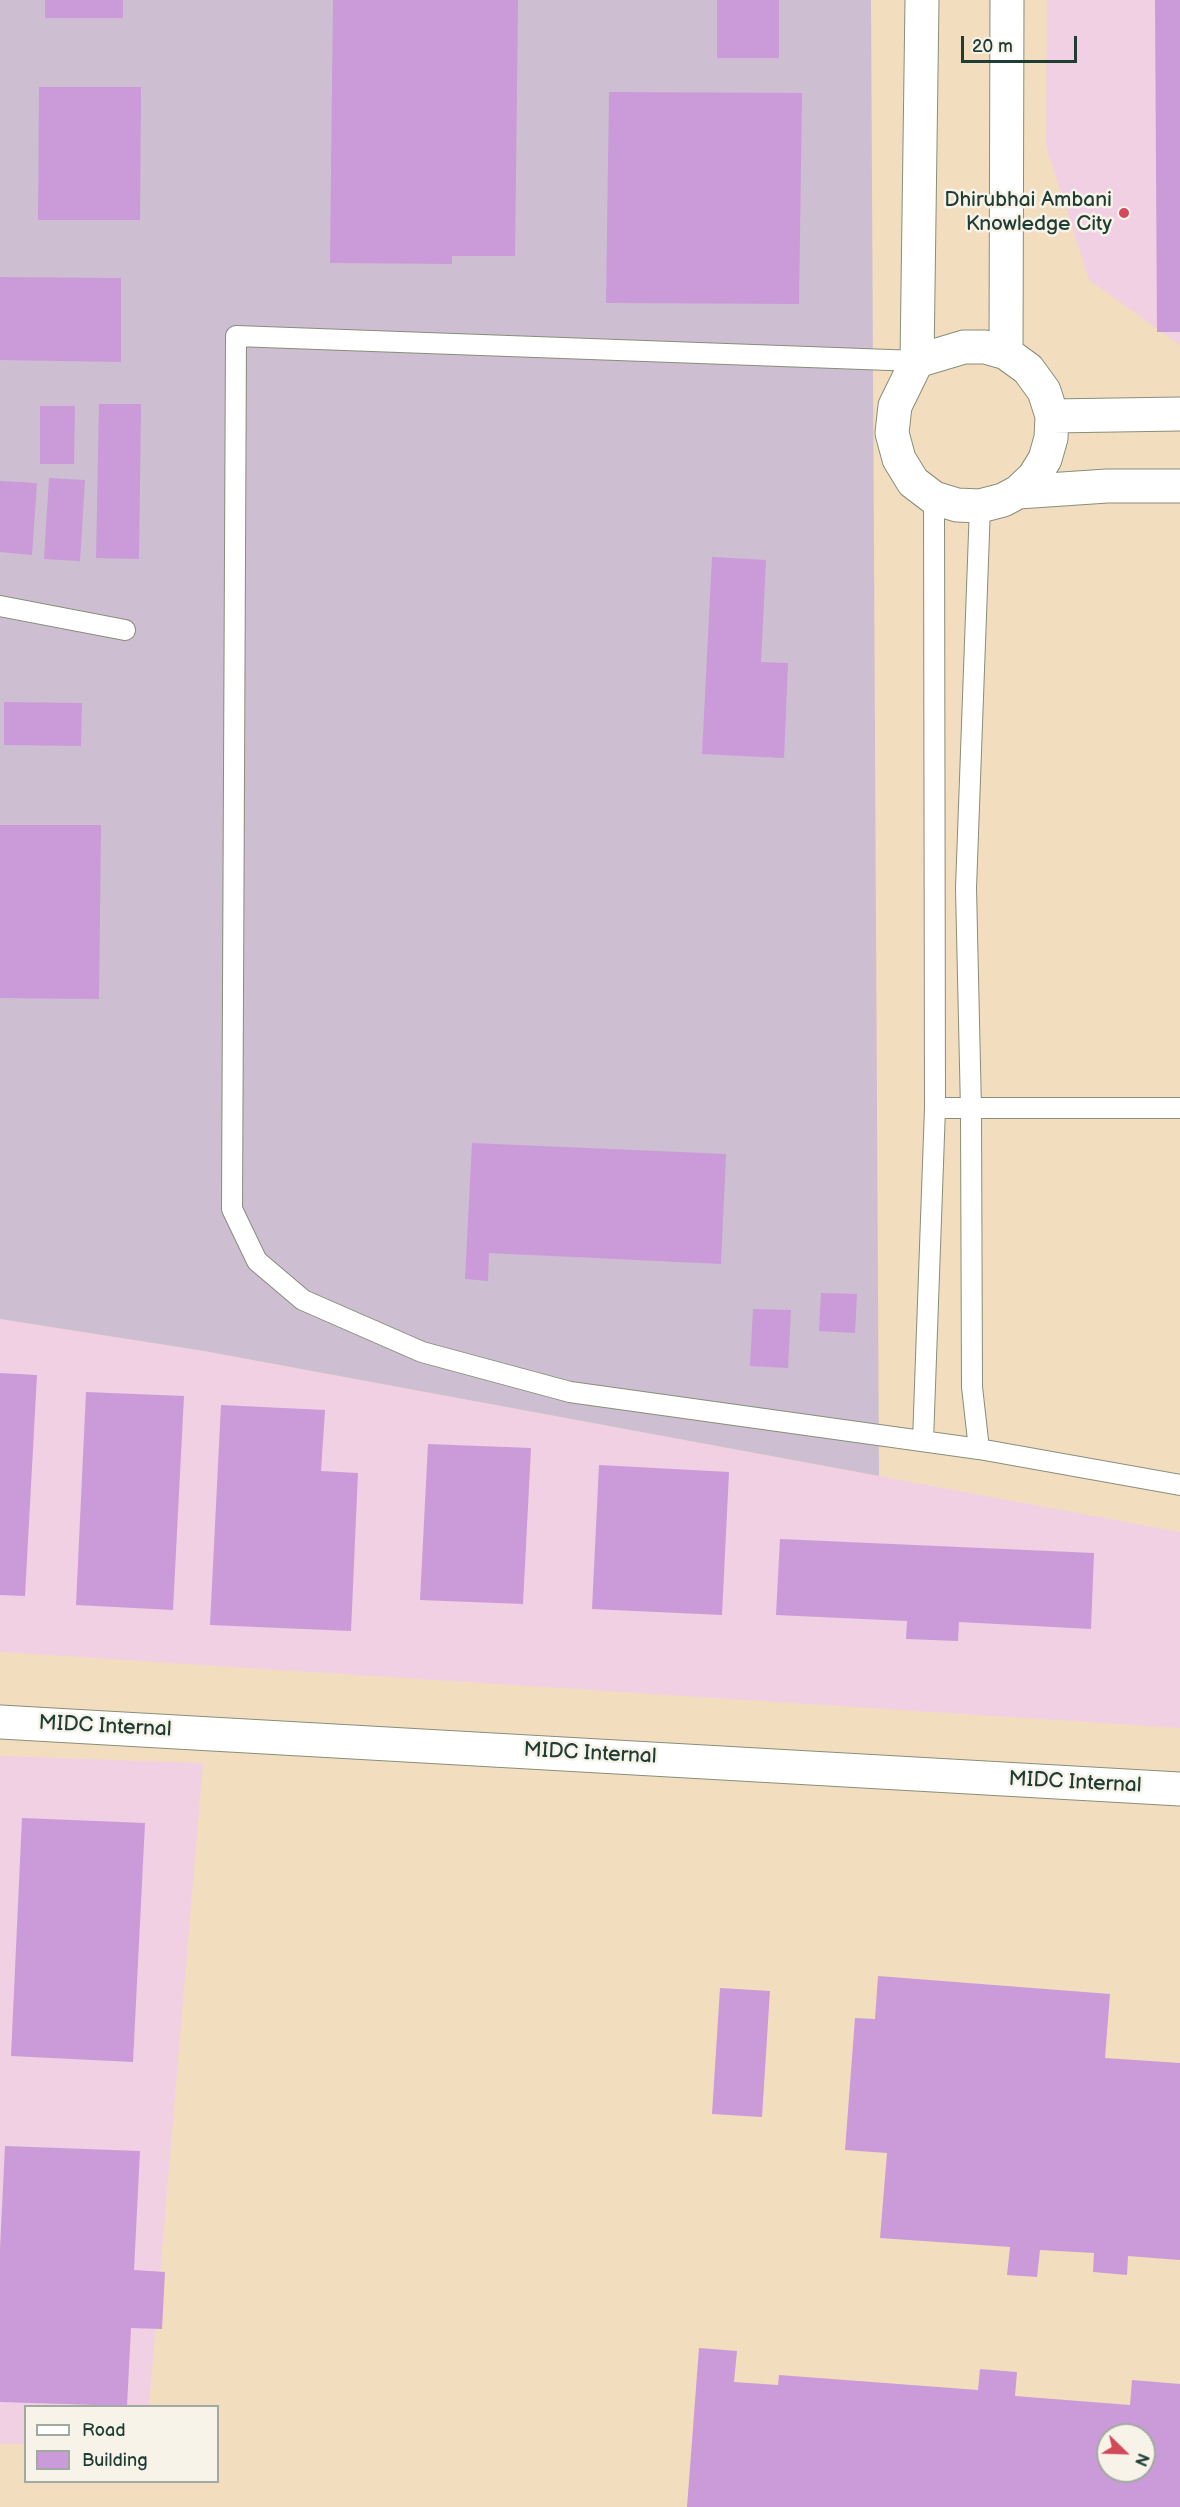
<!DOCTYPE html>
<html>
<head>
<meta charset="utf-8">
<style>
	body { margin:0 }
	#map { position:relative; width:1180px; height:2507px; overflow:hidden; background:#f2debf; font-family:"Balsamiq Sans",sans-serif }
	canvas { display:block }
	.legend { position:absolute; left:24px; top:2405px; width:195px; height:78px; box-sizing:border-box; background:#f7f3e8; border:2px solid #a1aaa0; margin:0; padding:8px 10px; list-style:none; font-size:18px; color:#1f3d34 }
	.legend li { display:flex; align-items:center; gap:12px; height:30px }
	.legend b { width:30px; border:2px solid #a1aaa0 }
	.north { position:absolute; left:1096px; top:2423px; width:60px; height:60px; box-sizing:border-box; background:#f7f3e8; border:2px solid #a1aaa0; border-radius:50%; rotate:113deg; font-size:16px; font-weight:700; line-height:24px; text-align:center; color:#1f3d34 }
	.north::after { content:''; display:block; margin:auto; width:21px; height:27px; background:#d1495b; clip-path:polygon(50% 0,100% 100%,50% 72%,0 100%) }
	.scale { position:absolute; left:961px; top:36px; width:116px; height:27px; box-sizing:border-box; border:3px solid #1f3d34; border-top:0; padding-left:8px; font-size:18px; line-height:21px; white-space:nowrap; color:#1f3d34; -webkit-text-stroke:4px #f7f3e8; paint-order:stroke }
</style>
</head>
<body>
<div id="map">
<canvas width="1180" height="2507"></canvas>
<ul class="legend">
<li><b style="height:8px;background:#fff"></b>Road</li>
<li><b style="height:16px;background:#ca9bd8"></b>Building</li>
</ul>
<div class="north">N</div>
<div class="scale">20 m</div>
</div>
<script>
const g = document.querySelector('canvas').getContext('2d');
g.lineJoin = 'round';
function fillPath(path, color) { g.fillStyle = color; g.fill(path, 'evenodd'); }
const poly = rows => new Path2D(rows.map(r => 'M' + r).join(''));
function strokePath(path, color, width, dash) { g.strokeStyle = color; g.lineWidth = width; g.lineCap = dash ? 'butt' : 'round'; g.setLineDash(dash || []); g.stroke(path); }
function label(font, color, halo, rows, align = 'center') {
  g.font = font + ' "Balsamiq Sans",sans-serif'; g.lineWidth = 5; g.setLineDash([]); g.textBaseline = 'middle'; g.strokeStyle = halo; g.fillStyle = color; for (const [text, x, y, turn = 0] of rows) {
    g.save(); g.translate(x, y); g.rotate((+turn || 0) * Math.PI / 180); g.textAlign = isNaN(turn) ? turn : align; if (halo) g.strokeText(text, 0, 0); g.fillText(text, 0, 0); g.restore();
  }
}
const built = poly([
	[1047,0,1180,0,1180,345,1089,280,1046,146],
	[0,1319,204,1351,1180,1532,1180,1728,0,1652],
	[0,1756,203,1763,149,2406,26,2406,25,2444,0,2444]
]);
const industrial = poly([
	[0,0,871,0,879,1476,204,1351,0,1319]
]);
const building = poly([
	[45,0,123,0,123,18,45,18],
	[333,0,518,0,515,256,452,256,452,264,330,263],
	[717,0,779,0,779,58,717,58],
	[1155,0,1180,0,1180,332,1157,332],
	[39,87,141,87,140,220,38,220],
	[609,92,802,93,799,304,606,303],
	[0,277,121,278,121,362,0,360],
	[99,404,141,404,139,559,96,558],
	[40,406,75,406,74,464,40,464],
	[49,478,85,480,80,561,44,559],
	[0,481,37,483,32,555,0,552],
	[712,557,766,560,761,662,788,663,784,758,702,754],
	[4,702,82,703,81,746,4,745],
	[0,825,101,825,99,999,0,998],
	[472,1143,726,1154,721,1264,489,1253,488,1281,465,1279],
	[821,1293,857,1294,855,1333,819,1331],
	[753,1309,791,1310,788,1368,750,1366],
	[0,1373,37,1375,25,1596,0,1595],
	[86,1392,184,1396,173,1610,76,1605],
	[221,1405,325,1410,321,1471,358,1473,351,1631,210,1625],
	[428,1444,531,1448,523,1604,420,1600],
	[599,1465,729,1472,722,1615,592,1609],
	[780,1539,1094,1553,1091,1629,959,1622,958,1641,906,1639,907,1621,776,1615],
	[22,1818,145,1823,133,2062,11,2056],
	[878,1976,1110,1994,1105,2058,1180,2063,1180,2260,1128,2256,1127,2275,1093,2272,1094,2253,1040,2250,1037,2277,1007,2275,1010,2247,880,2238,887,2153,845,2150,855,2018,875,2019],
	[720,1988,770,1991,762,2117,712,2114],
	[5,2146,140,2151,134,2270,165,2272,162,2329,131,2328,127,2406,0,2402,0,2249],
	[699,2348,737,2351,734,2382,778,2385,779,2375,978,2390,980,2369,1017,2372,1015,2396,1130,2405,1132,2380,1180,2384,1180,2507,687,2507],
	[1108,2435,1144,2435,1144,2471,1108,2471]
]);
const service = poly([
	[917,361,236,336,232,1209,257,1261,303,1300,422,1352,570,1392,979,1449,1180,1485],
	[0,606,125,630],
	[935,1108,1180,1108],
	[923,1441,935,1108,934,498],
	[979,1449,972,1387,971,1110,966,888,980,506]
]);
const minor = poly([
	[964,347,985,347,1006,353,1028,369,1044,391,1052,416,1051,438,1045,459,1034,477,1018,492,1003,500,980,506,957,505,934,498,913,482,899,459,892,433,895,406,917,361,964,347],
	[1006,353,1007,0],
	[917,361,922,0],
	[1052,416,1180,414],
	[1018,492,1107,486,1180,486]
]);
const tertiary = poly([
	[0,1722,1180,1789]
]);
const markers = [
	[1124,213,6,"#d1495b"]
];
const poiNames = [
	["Dhirubhai Ambani",1112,201],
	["Knowledge City",1112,225]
];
const streetNames = [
	["MIDC Internal",105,1727,3],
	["MIDC Internal",590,1754,3],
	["MIDC Internal",1075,1783,3]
];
fillPath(built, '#f1d0e3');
fillPath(industrial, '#cebed1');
fillPath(building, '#ca9bd8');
strokePath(service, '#888e7a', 22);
strokePath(minor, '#888e7a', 35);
strokePath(tertiary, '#888e7a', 35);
strokePath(service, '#fff', 20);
strokePath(minor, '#fff', 33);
strokePath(tertiary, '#fff', 33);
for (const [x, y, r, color] of markers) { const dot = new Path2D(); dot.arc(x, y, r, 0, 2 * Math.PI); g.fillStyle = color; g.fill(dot); strokePath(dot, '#f7f3e8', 2); }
label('21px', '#1f3d34', '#f7f3e8', poiNames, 'right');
label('21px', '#1f3d34', '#f7f3e8', streetNames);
</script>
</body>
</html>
